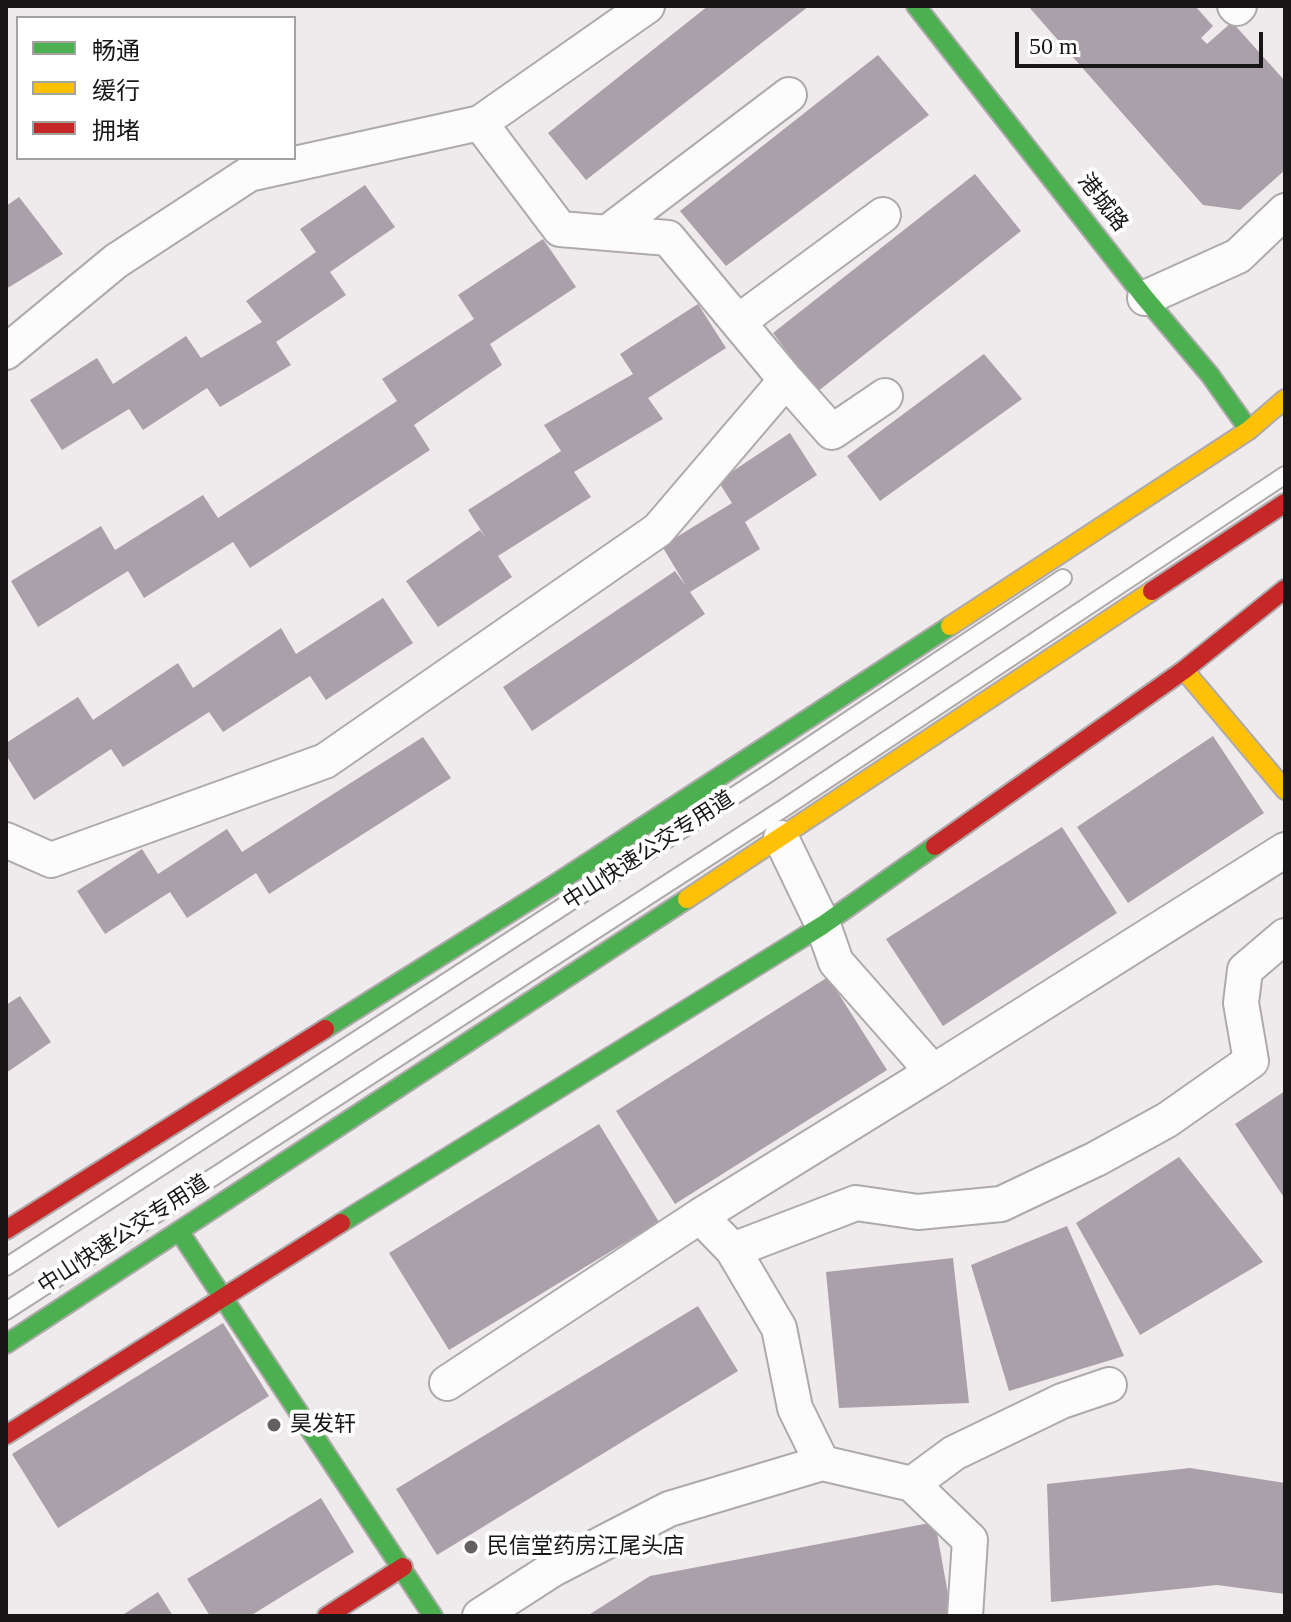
<!DOCTYPE html>
<html>
<head>
<meta charset="utf-8">
<style>
	body { margin:0 }
	#map { position:relative; width:1291px; height:1622px; overflow:hidden; background:#efeaec; font-family:"Times New Roman","Noto Sans SC",serif }
	canvas { display:block }
	.frame { position:absolute; inset:0; border:8px solid #191617; pointer-events:none }
	.legend { position:absolute; left:16px; top:16px; width:280px; height:144px; box-sizing:border-box; background:#fff; border:2px solid #a3a2a2; margin:0; padding:10px 14px; list-style:none; font-size:24px; color:#191617 }
	.legend li { display:flex; align-items:center; gap:16px; height:40px }
	.legend b { width:40px; border:2px solid #a3a2a2 }
	.scale { position:absolute; left:1015px; top:32px; width:248px; height:36px; box-sizing:border-box; border:4px solid #191617; border-top:0; padding-left:10px; font-size:24px; line-height:28px; white-space:nowrap; color:#191617; -webkit-text-stroke:6px #fff; paint-order:stroke }
</style>
</head>
<body>
<div id="map">
<canvas width="1291" height="1622"></canvas>
<div class="frame"></div>
<ul class="legend">
<li><b style="height:10px;background:#4caf50"></b>畅通</li>
<li><b style="height:10px;background:#ffc107"></b>缓行</li>
<li><b style="height:10px;background:#c62828"></b>拥堵</li>
</ul>
<div class="scale">50 m</div>
</div>
<script>
const g = document.querySelector('canvas').getContext('2d');
g.lineJoin = 'round';
function fillPath(path, color) { g.fillStyle = color; g.fill(path, 'evenodd'); }
const poly = rows => new Path2D(rows.map(r => 'M' + r).join(''));
function strokePath(path, color, width, dash) { g.strokeStyle = color; g.lineWidth = width; g.lineCap = dash ? 'butt' : 'round'; g.setLineDash(dash || []); g.stroke(path); }
function label(font, color, halo, rows, align = 'center') {
  g.font = font + ' "Times New Roman","Noto Sans SC",serif'; g.lineWidth = 8; g.setLineDash([]); g.textBaseline = 'middle'; g.strokeStyle = halo; g.fillStyle = color; for (const [text, x, y, turn = 0] of rows) {
    g.save(); g.translate(x, y); g.rotate((+turn || 0) * Math.PI / 180); g.textAlign = isNaN(turn) ? turn : align; if (halo) g.strokeText(text, 0, 0); g.fillText(text, 0, 0); g.restore();
  }
}
const building = poly([
	[708,6,809,6,586,180,548,133],
	[1028,6,1195,6,1213,26,1201,38,1207,44,1232,22,1285,81,1285,170,1240,210,1203,205],
	[878,55,929,115,726,266,680,211],
	[975,174,1021,231,817,392,773,333],
	[365,185,395,227,330,272,346,295,276,342,291,365,220,407,207,388,143,430,129,409,62,450,30,400,97,358,113,384,186,336,201,358,262,322,246,301,316,252,300,229],
	[19,197,63,254,6,289,6,206],
	[543,239,576,287,490,344,502,365,414,425,430,450,250,568,233,542,144,598,128,571,38,627,11,581,101,526,115,550,203,495,218,518,397,401,382,379,474,319,458,295],
	[698,304,726,348,648,398,663,419,574,472,591,497,498,556,512,577,438,627,406,581,480,530,486,538,468,510,561,451,544,425,633,374,620,354],
	[984,354,1022,399,880,501,847,456],
	[790,433,817,475,745,522,760,549,690,592,705,614,532,731,503,687,675,571,686,586,662,546,732,503,718,481],
	[383,598,413,643,326,700,310,676,223,732,209,712,123,767,111,749,34,800,6,755,6,743,78,697,93,720,178,663,193,688,281,628,296,654],
	[1213,736,1264,813,1128,903,1077,827],
	[423,737,451,778,269,894,256,873,187,918,170,892,105,934,77,891,142,849,158,874,227,829,242,852],
	[1062,827,1117,913,943,1026,886,939],
	[828,977,887,1070,675,1204,616,1111],
	[20,996,51,1042,6,1073,6,1005],
	[1285,1091,1285,1199,1235,1124],
	[599,1124,659,1222,449,1350,389,1253],
	[1179,1157,1263,1262,1140,1335,1076,1223],
	[1067,1226,1124,1356,1009,1391,971,1265],
	[953,1258,969,1403,839,1408,826,1272],
	[698,1306,738,1371,437,1555,396,1489],
	[223,1323,269,1396,58,1528,12,1454],
	[1190,1468,1285,1483,1285,1594,1217,1585,1051,1602,1047,1484],
	[321,1498,354,1552,250,1616,210,1616,187,1579],
	[935,1522,952,1616,587,1616,650,1576],
	[158,1592,173,1616,121,1616]
]);
const lane = poly([
	[6,1267,763,777,1063,578],
	[6,1311,784,808,1285,475]
]);
const street = poly([
	[1235,6,1237,8,1239,6],
	[480,123,647,6],
	[607,233,789,95],
	[1145,298,1238,256,1285,211],
	[738,322,883,215],
	[6,352,116,261,249,174,480,123,560,229,668,238,786,380,658,530,325,761,51,860,6,840],
	[786,380,832,432,885,396],
	[781,838,823,925,836,962,933,1072,700,1216,733,1250,779,1328,795,1408,822,1463],
	[933,1072,1285,850],
	[733,1250,856,1203,918,1212,1001,1204,1096,1159,1167,1120,1251,1061,1241,1003,1245,970,1285,936],
	[447,1383,700,1216],
	[912,1484,954,1453,1062,1401,1109,1385],
	[480,1616,553,1569,669,1509,822,1463,912,1484,970,1540,965,1616]
]);
const fast = poly([
	[916,6,1145,298,1210,375,1249,430],
	[325,1029,549,888,950,626],
	[341,1223,823,925,935,846],
	[179,1231,433,1616],
	[6,1344,687,899]
]);
const slow = poly([
	[950,626,1249,430,1285,399],
	[1184,670,1285,790],
	[687,899,1152,591]
]);
const jam = poly([
	[1152,591,1285,503],
	[935,846,1184,670,1285,589],
	[6,1230,325,1029],
	[6,1435,341,1223],
	[327,1616,403,1567]
]);
const markers = [
	[274,1425,8,"#646062"],
	[471,1547,8,"#646062"]
];
const streetNames = [
	["港城路",1102,203,52],
	["中山快速公交专用道",649,851,-33],
	["中山快速公交专用道",124,1235,-33]
];
const poiNames = [
	["昊发轩",290,1425],
	["民信堂药房江尾头店",487,1547]
];
fillPath(building, '#aaa0a9');
strokePath(lane, '#aeaaab', 20);
strokePath(street, '#aeaaab', 38);
strokePath(fast, '#aeaaab', 22);
strokePath(slow, '#aeaaab', 22);
strokePath(jam, '#aeaaab', 22);
strokePath(lane, '#fdfcfc', 16);
strokePath(street, '#fdfcfc', 34);
strokePath(fast, '#4caf50', 18);
strokePath(slow, '#ffc107', 18);
strokePath(jam, '#c62828', 18);
for (const [x, y, r, color] of markers) { const dot = new Path2D(); dot.arc(x, y, r, 0, 2 * Math.PI); g.fillStyle = color; g.fill(dot); strokePath(dot, '#fff', 3); }
label('22px', '#191617', '#fff', streetNames);
label('22px', '#191617', '#fff', poiNames, 'left');
</script>
</body>
</html>
